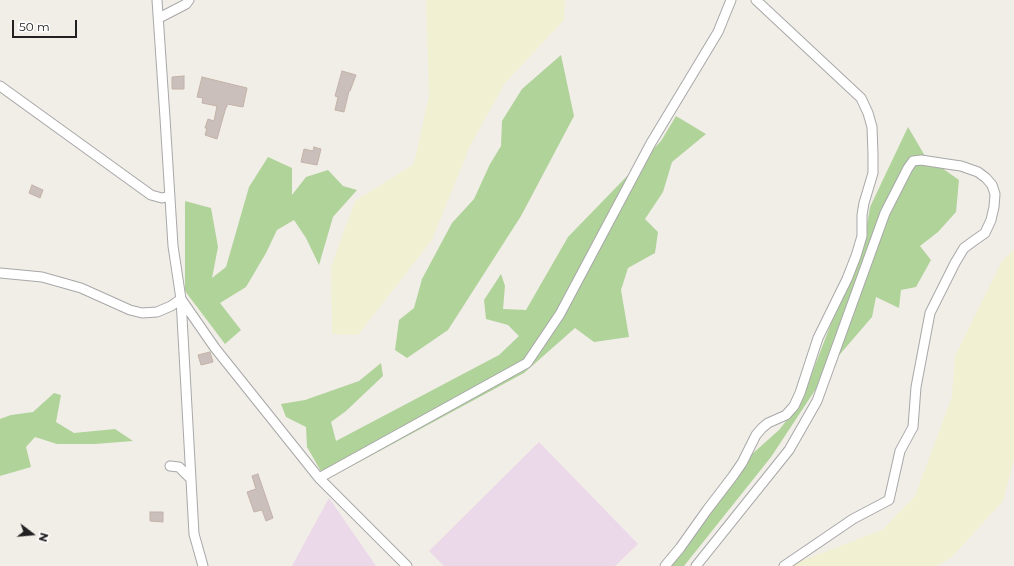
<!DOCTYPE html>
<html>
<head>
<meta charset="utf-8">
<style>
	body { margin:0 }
	#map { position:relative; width:1014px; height:566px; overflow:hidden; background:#f1ede7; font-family:Montserrat,sans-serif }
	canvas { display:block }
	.north { position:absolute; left:12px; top:514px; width:40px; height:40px; -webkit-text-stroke:3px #fff; paint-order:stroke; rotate:106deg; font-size:11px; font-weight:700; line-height:16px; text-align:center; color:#212121 }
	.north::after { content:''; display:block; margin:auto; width:14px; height:18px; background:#212121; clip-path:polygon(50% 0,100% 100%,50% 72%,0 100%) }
	.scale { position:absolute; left:12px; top:20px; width:65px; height:18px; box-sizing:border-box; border:2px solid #212121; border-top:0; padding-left:5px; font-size:12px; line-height:14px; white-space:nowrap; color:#212121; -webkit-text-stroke:3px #fff; paint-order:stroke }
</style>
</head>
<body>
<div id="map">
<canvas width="1014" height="566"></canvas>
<div class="north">N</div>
<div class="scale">50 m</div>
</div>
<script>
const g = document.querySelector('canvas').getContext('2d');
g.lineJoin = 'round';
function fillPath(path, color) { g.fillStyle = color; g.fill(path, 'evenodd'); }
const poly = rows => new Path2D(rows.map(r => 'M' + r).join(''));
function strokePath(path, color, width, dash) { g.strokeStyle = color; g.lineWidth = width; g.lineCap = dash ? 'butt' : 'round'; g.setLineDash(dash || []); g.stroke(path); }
const industrial = poly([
	[539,442,638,544,615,566,444,566,429,551],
	[329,498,376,566,292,566]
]);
const farmland = poly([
	[426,0,565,0,564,20,505,83,470,146,432,240,358,335,332,334,331,267,355,201,414,164,429,96],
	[1014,249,1014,459,1003,501,952,557,937,566,788,566,882,530,915,496,952,397,955,356,1002,261]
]);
const forest = poly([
	[561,55,574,116,521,216,448,330,407,358,395,350,399,320,414,308,422,279,452,223,474,199,490,164,501,146,502,121,522,89],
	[676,116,706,134,672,162,663,192,645,219,658,232,655,253,628,268,621,290,629,337,594,342,575,328,524,373,326,480,307,447,306,427,286,417,281,404,305,400,359,381,381,363,383,376,346,411,331,422,336,441,499,355,519,336,508,325,486,319,484,300,501,274,505,286,503,309,526,310,568,237,661,141],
	[908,127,925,156,959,180,956,212,938,232,920,246,931,260,916,287,901,290,899,308,876,297,872,317,835,360,771,457,684,566,670,566,683,552,751,455,779,430,794,411,804,394,832,321,863,249,870,207],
	[268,157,292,168,292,195,306,177,328,170,343,186,357,190,333,217,319,265,306,238,294,220,277,230,266,253,246,287,220,303,241,330,225,344,185,291,185,201,211,208,218,247,212,278,226,267,249,187],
	[54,393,61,395,56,422,74,433,115,429,133,441,95,444,57,444,35,437,26,447,31,467,0,476,0,419,11,415,33,412]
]);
const building = poly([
	[342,71,356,75,350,91,349,91,344,112,335,110,338,97,335,96,342,71],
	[184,76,184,89,172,89,172,77,184,76],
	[202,77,247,88,243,107,227,104,227,107,226,107,217,139,205,135,207,128,205,128,208,119,214,121,217,106,202,103,203,98,197,97,202,77],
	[314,147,321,149,317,165,301,162,304,149,313,151,314,147],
	[32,185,43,190,40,198,29,193,32,185],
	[210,352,213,362,201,365,198,355,210,352],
	[258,474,273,518,266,521,262,510,254,512,247,492,256,489,252,476,258,474],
	[150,512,163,512,163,522,150,521,150,512]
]);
const minor = poly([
	[157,0,165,118,173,246,181,299,215,348,319,478,407,566],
	[159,18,186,4,189,0],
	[0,86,151,195,162,198,170,196],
	[0,273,42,277,81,288,130,310,142,313,157,312,171,306,181,299,194,534,203,566],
	[170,466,179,467,191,479],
	[319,478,527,363,560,314,651,143,718,32,731,0],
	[665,566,680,548,707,510,733,476,742,463,756,435,762,428,768,423,786,415,794,406,800,393,818,338,847,279,856,256,862,236,862,215,864,203,873,173,873,154,872,127,868,113,861,98,756,0],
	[696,566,789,450,817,401,885,213,908,168,913,161,921,160,947,164,961,166,978,172,986,178,992,185,995,194,994,207,991,220,985,233,975,240,964,248,955,263,930,313,916,387,913,427,900,451,889,500,853,519,784,566]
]);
fillPath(industrial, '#ebd8e9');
fillPath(farmland, '#f1f0d2');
fillPath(forest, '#b0d39a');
fillPath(building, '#cabfba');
strokePath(building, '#c4b2a8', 1);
strokePath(minor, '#a8a8a8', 11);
strokePath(minor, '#fff', 9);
</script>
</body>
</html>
